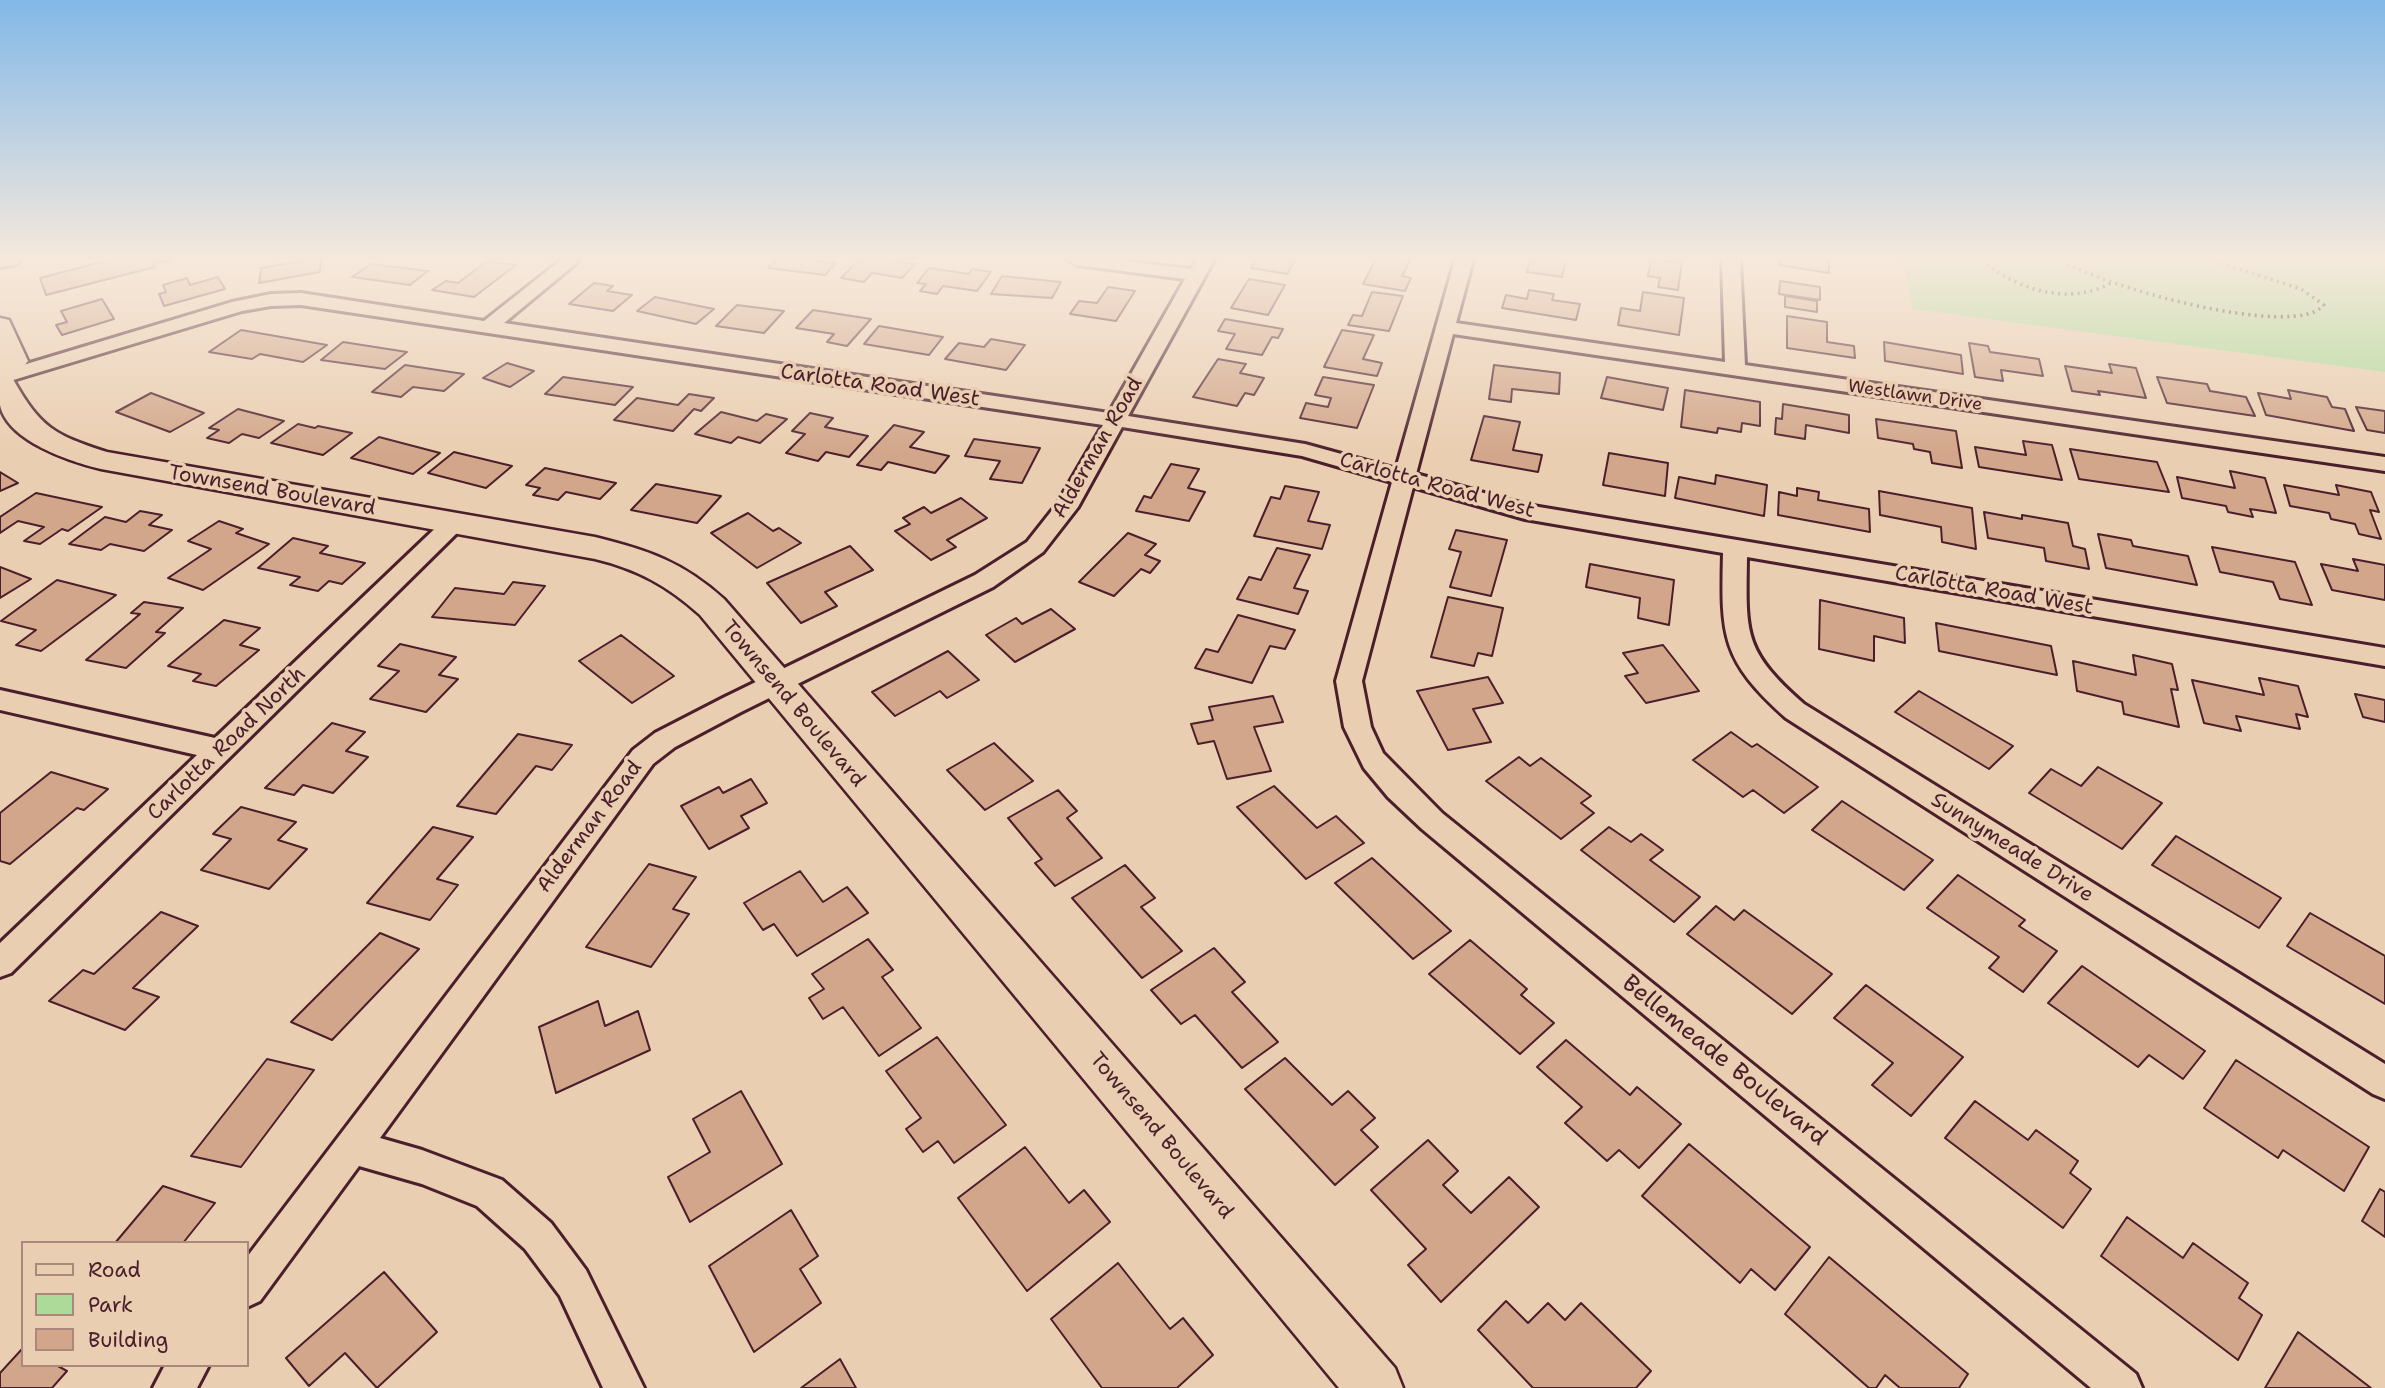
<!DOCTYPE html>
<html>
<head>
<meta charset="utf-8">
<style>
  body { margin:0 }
  #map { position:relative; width:2385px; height:1388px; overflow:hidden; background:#eaceb1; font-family:"Shantell Sans",sans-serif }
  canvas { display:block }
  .legend { position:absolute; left:21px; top:1241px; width:228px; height:126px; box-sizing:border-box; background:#eaceb1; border:2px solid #aa887b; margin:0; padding:9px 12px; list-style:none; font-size:21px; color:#4a1f2b }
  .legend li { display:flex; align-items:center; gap:14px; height:35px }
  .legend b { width:35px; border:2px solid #aa887b }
</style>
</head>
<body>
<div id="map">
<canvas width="2385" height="1388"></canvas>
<ul class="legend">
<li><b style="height:9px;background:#eaceb1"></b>Road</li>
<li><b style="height:19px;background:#acda99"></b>Park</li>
<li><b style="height:19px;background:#d2a68a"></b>Building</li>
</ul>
</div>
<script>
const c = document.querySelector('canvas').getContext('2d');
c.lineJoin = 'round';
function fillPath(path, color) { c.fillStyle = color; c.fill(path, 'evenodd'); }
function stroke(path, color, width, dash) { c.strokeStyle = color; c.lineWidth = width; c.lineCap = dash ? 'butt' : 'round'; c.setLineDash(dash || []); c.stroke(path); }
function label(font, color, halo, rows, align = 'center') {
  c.font = font + ' "Shantell Sans",sans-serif'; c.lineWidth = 7; c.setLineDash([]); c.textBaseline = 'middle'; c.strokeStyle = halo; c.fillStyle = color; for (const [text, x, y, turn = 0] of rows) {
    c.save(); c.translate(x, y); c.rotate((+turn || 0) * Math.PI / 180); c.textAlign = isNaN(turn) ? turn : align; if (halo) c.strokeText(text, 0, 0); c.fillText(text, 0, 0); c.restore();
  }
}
fillPath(new Path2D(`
  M1902 260H2385V372L1913 309Z`), '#acda99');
const building = new Path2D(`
  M109 260H171L153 264 155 267 46 295 40 278Z
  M305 260H321L320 272 259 283 261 268Z
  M776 260H810L836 263 825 275 768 268Z
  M859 260H888L915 264 902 278 872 273 864 282 841 278Z
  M1256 260H1295L1287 274 1251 268Z
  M1375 260H1410L1402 276 1411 278 1405 291 1363 284Z
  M1530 260H1566L1562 277 1527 272Z
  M1651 260 1682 262 1678 290 1658 287 1660 278 1648 276Z
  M1780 260H1829V273L1779 265Z
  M487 261 516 265 474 297 432 290 446 281 458 283Z
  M371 264 428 271 410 285 352 277Z
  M929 268 969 274 972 269 991 272 977 291 943 286 937 294 920 291 926 284 917 283Z
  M1002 276 1061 282 1052 298 991 294Z
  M218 277 225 289 164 306 159 294 166 292 163 285 187 278 190 285Z
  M1249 279 1285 285 1268 315 1231 308Z
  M1780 281 1820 287V300L1779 294Z
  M594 283 613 286 607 291 632 295 613 311 569 304Z
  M1108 287 1135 291 1116 321 1070 314 1079 301 1097 303Z
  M1529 290 1554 294 1552 300 1580 304 1576 320 1502 308 1506 295 1527 299Z
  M1372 292 1403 296 1389 331 1348 325 1353 315 1362 316Z
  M1643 292 1684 298 1679 335 1618 325 1621 308 1640 311Z
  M1785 296 1817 301V312L1785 307Z
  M655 297 714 309 696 324 637 311Z
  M102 299 114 319 62 335 56 325 67 322 61 311Z
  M737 305 784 311 764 333 716 326Z
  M813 310 871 319 847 346 827 342 834 334 796 328Z
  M1787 316 1827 322V342L1854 346 1855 358 1787 348Z
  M1225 319 1283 329 1278 338 1272 337 1262 355 1226 349 1235 334 1218 331Z
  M879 326 943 337 929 355 864 344Z
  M241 330 327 345 303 362 260 354 252 359 209 352Z
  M1342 330 1374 335 1363 359 1382 363 1377 376 1324 367Z
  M991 339 1025 345 1006 370 945 359 959 343 984 347Z
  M343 342 407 352 385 369 321 360Z
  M1884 342 1961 355 1963 374 1885 361Z
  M1969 343 1988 346 1990 352 2039 359 2043 376 2001 370 2003 381 1975 377Z
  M1218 359 1246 364 1240 373 1264 378 1254 395 1245 393 1237 406 1193 397Z
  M507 363 534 371 510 387 483 378Z
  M2109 364 2136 368 2146 398 2098 391 2100 395 2072 391 2065 366 2112 373Z
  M405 365 464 374 444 391 413 387 401 397 372 392Z
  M1494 365 1560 373 1559 394 1512 389 1511 402 1489 399Z
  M563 377 633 387 615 405 545 394Z
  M1323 377 1374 385 1357 428 1300 418 1306 403 1328 407 1331 398 1315 395Z
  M1607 377 1668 388 1663 410 1601 398Z
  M2157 377 2207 384 2210 391 2246 397 2255 416 2167 403Z
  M1685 390 1760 402V426L1742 423 1741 432 1718 428 1717 433 1681 427Z
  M2288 390 2327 397 2332 407 2345 409 2354 431 2266 415 2258 393 2291 399Z
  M151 393 204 413 170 432 116 412Z
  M689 394 714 398 701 411 694 409 673 431 614 420 637 398 678 405Z
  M1783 404 1849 415V433L1806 425 1805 439 1775 434 1776 418 1782 419Z
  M2356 407 2385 411V433L2367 430Z
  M238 409 284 421 259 438 242 434 229 443 207 438 219 430 209 428Z
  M721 412 757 421 766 414 787 419 760 443 738 437 731 443 695 434Z
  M810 413 833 418 825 427 868 436 849 457 826 452 818 461 786 453 805 434 792 431Z
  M1484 416 1520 422 1513 450 1542 455 1538 472 1471 460Z
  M1876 419 1956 431 1962 468 1932 463 1930 452 1914 449 1913 444 1878 438Z
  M298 424 315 428 318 426 352 433 323 455 271 443Z
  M894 425 924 432 910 447 949 456 935 473 888 462 881 470 857 465Z
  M379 437 440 453 413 474 351 458Z
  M974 439 1040 448 1022 483 990 479 1000 461 965 456Z
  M2023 441 2052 445 2062 480 1979 467 1975 447 2026 455Z
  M2070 449 2157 462 2169 492 2079 479Z
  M454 452 512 466 486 488 428 473Z
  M1609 453 1668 463 1665 496 1603 485Z
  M1171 464 1199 469 1188 488 1205 492 1189 521 1136 511 1144 496 1151 498Z
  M545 468 616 483 600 499 566 492 558 500 533 495 540 488 526 485Z
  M2230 471 2265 478 2276 513 2250 509 2253 517 2228 512 2226 506 2182 498 2177 477 2235 488Z
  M0 472 18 483 0 491Z
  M1716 475 1767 485 1764 516 1675 498 1679 477 1715 484Z
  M656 484 721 496 697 523 631 510Z
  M2284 485 2339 495 2336 485 2371 492 2379 512 2370 510 2381 539 2359 534 2355 524 2331 519 2329 513 2290 506Z
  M1285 486 1319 492 1308 521 1330 525 1322 549 1254 536 1271 497 1280 499Z
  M1797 488 1819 492 1818 500 1869 509 1870 532 1778 515 1779 492 1797 496Z
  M1879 491 1972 508 1976 549 1942 542 1941 527 1880 515Z
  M36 493 102 507 68 531 62 529 40 544 24 541 44 527 18 521 0 533V517Z
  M961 498 987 518 947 540 956 547 931 560 895 531 910 524 903 518 924 507 931 513Z
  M140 511 162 515 149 525 172 530 144 551 110 544 101 550 69 544 105 517 126 522Z
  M1984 512 2022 519V515L2068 523 2073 546 2085 549 2089 569 2046 561 2044 548 1988 538Z
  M748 513 773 531 779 528 801 543 757 568 711 533Z
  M219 521 243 529 236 533 269 544 203 590 168 578 211 549 188 541Z
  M1456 530 1507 540 1491 596 1450 587 1461 552 1449 549Z
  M1128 533 1156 544 1145 555 1160 561 1150 573 1141 569 1114 596 1079 582Z
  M2098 534 2131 540 2133 546 2188 556 2197 585 2106 568Z
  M293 538 328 546 320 553 365 563 342 584 329 581 318 591 290 585 300 577 258 568Z
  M850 546 873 570 825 592 837 606 801 623 767 583Z
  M2212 547 2295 562 2312 605 2280 599 2273 582 2220 572Z
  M1277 548 1310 555 1294 588 1308 591 1298 614 1237 599 1249 577 1261 580Z
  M2353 559 2385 565V600L2332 590 2321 564 2358 571Z
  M1590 564 1674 580 1669 625 1638 618 1640 598 1586 587Z
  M0 567 31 579 0 598Z
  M57 580 116 595 41 651 16 645 36 630 1 621Z
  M513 582 545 586 515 625 432 617 455 588 504 594Z
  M1448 597 1503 608 1492 656 1478 653 1474 666 1431 657Z
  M1820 600 1904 618 1905 643 1874 636V661L1819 649Z
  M144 602 183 608 156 632 165 633 126 668 86 660 140 614 131 613Z
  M1051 609 1075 629 1015 662 986 635 1016 618 1022 624Z
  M1238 615 1295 630 1285 649 1270 646 1252 683 1195 668 1206 649 1218 652Z
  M224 620 260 628 240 645 259 650 216 686 193 681 201 674 168 666Z
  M1936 623 2051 646 2057 675 1939 651Z
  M621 635 674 676 632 703 579 661Z
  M400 644 456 657 439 675 458 679 426 712 370 699 399 671 378 666Z
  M1663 645 1699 691 1646 703 1625 676 1638 673 1623 653Z
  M948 651 979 680 947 698 940 691 895 716 872 692Z
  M2133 655 2172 664 2178 690 2171 689 2179 727 2124 714 2122 702 2077 691 2073 661 2136 675Z
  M1488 677 1503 703 1473 709 1491 742 1448 750 1417 691Z
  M2259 678 2298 686 2308 717 2296 714 2300 729 2236 716 2241 731 2204 723 2192 680 2264 695Z
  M1919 691 2013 746 1989 769 1895 712Z
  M2355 694 2385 700V722L2363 717Z
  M1273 696 1283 722 1254 727 1271 771 1227 779 1214 741 1198 744 1191 724 1213 720 1209 707Z
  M332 723 365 732 346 751 368 757 333 793 303 785 294 795 265 788Z
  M1731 732 1752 747 1757 744 1818 787 1784 813 1753 790 1743 797 1693 760Z
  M518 734 572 745 552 770 536 766 496 814 457 806Z
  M994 743 1033 781 985 810 947 770Z
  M1519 757 1530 766 1541 758 1591 796 1581 803 1594 813 1561 839 1486 781Z
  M2098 767 2162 803 2122 849 2029 793 2051 769 2081 786Z
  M51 772 108 789 84 810 77 808 10 864 0 861V813Z
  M751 779 767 803 741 816 749 828 709 849 681 806 719 787 723 793Z
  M1274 786 1317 828 1336 816 1364 843 1306 879 1237 807Z
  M1058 790 1077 811 1067 818 1102 858 1055 886 1035 863 1042 859 1008 818Z
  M1842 801 1933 860 1904 890 1812 830Z
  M241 807 296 822 278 840 307 849 269 889 201 870 231 839 213 834Z
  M433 827 473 837 437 879 458 885 430 920 367 903Z
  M1609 827 1631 842 1641 834 1663 850 1650 860 1700 897 1674 922 1581 850Z
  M2176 836 2281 898 2259 928 2152 865Z
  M1372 858 1451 931 1413 959 1335 883Z
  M649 864 696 877 673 909 689 914 651 967 586 947Z
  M1125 865 1155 898 1141 907 1182 951 1142 978 1072 898Z
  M800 871 823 902 847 887 868 913 797 956 774 924 763 930 744 903Z
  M1958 875 2025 920 2019 926 2057 951 2023 992 1989 968 1999 957 1927 908Z
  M1716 906 1734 920 1744 910 1832 974 1792 1014 1687 934Z
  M161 912 198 926 133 988 159 997 125 1030 49 1001 83 970 94 974Z
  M2310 913 2385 956V1004L2287 946Z
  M380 933 419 949 332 1040 291 1022Z
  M868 939 893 970 882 977 921 1028 879 1056 843 1007 823 1019 809 998 824 989 812 974Z
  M1470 940 1527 989 1521 995 1554 1023 1520 1054 1429 974Z
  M1214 948 1245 982 1232 992 1278 1042 1242 1068 1195 1015 1181 1024 1151 990Z
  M2082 966 2205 1051 2183 1079 2149 1055 2138 1067 2048 1003Z
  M1866 985 1963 1057 1911 1116 1872 1085 1893 1063 1834 1018Z
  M598 1001 605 1026 638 1011 650 1050 556 1093 539 1027Z
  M937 1037 1006 1125 954 1163 938 1141 923 1152 906 1129 921 1118 886 1071Z
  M1566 1040 1630 1095 1637 1087 1681 1124 1639 1168 1619 1150 1607 1161 1565 1123 1582 1107 1537 1067Z
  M1285 1058 1332 1105 1348 1091 1375 1118 1361 1130 1378 1147 1335 1185 1245 1089Z
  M267 1059 314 1070 241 1167 191 1156Z
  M2236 1060 2369 1147 2344 1191 2283 1150 2278 1158 2204 1108Z
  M741 1091 782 1164 690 1222 668 1177 710 1152 693 1119Z
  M1975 1101 2028 1140 2036 1130 2078 1161 2070 1173 2091 1189 2063 1228 1945 1138Z
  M1428 1140 1458 1171 1443 1185 1471 1213 1509 1177 1539 1207 1441 1302 1408 1265 1426 1249 1371 1190Z
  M1689 1144 1810 1247 1775 1290 1751 1269 1740 1283 1642 1196Z
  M1025 1147 1069 1203 1084 1190 1110 1222 1027 1291 958 1198Z
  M163 1186 215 1203 183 1243H115Z
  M2380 1189 2385 1192V1237L2362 1221Z
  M791 1210 818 1256 800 1269 821 1303 754 1352 709 1266Z
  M2127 1217 2183 1258 2193 1243 2248 1283 2239 1298 2262 1315 2238 1360 2101 1256Z
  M1829 1257 1968 1374 1959 1388H1900L1885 1375 1876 1388H1869L1785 1314Z
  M1118 1263 1170 1329 1183 1318 1213 1355 1177 1388H1102L1051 1319Z
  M384 1272 437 1332 377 1388 345 1353 309 1386 286 1358Z
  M1506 1301 1528 1323 1548 1303 1565 1320 1581 1303 1651 1371 1636 1388H1533L1478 1330Z
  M2298 1332 2371 1388H2265Z
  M22 1349 23 1365H56L67 1371 52 1388H0V1373Z
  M840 1359 856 1388H801Z`);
fillPath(building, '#d2a68a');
stroke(building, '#4a1f2b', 2);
const street = new Path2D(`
  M0 260H20L17 264 0 267Z
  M561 260H580L504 323 1109 413 1185 279 1077 265 1068 260H1116L1191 269 1196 260H1214L1128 416 1305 444 1396 469 1455 260H1473L1456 323 1725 362 1722 260H1740L1745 365 2385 457V471L1453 334 1416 474 1527 505 2385 648V666L1747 557C1746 635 1743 650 1804 704L2385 1064V1099L2373 1094 1786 718C1721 660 1721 636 1723 553L1525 519 1413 487 1362 681 1371 727 1383 753 1442 813 2136 1374 2142 1388H2091L1422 829 1388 797 1364 768 1344 727 1336 681 1392 482 1302 456 1122 427 1078 507 1043 552 993 587 741 712 675 747 653 764 380 1138 422 1150 502 1180 551 1223 586 1270 644 1388H603L560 1296 525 1249 477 1206 422 1184 359 1166 260 1301 247 1307V1257L633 750 655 733 723 698 975 575 1027 542 1057 504 1103 425 301 305 271 306 242 311 0 384V372L232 302 271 294 301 293 484 321Z
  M453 517 461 519 464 524 461 529 11 973 0 977V943L197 755 0 710V690L215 738 445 519Z
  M165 1365H209L197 1388H153Z`);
const secondary = new Path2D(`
  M0 318 9 320 28 361 13 379C40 427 54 435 107 452L595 537C648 550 683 562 724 599L1395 1368 1403 1388H1339L700 615C668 586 637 569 595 559L101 469C71 462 7 441 0 405 0 381 0 343 0 318Z`);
stroke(street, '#4a1f2b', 6);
stroke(secondary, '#4a1f2b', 5);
stroke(new Path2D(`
  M1982 260C2016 290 2069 306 2111 283
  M2062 260C2097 285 2295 341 2324 305L2301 289 2212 260`), '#4a1f2b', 3.5, [2, 4.5]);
fillPath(street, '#eaceb1');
fillPath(secondary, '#eaceb1');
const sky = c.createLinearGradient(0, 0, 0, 454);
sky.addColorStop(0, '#82b8e8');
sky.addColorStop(0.57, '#f6e9dc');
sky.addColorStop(1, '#f6e9dc00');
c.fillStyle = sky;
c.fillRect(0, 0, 2385, 454);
label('18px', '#4a1f2b', '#eaceb1', [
  ["Westlawn Drive",1915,396,8]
]);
label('21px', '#4a1f2b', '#eaceb1', [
  ["Carlotta Road West",880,386,8],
  ["Alderman Road",1098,448,-60],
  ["Carlotta Road West",1437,486,15],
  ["Townsend Boulevard",272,491,10],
  ["Carlotta Road West",1994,591,10],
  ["Townsend Boulevard",793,704,50],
  ["Carlotta Road North",227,744,-44],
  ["Alderman Road",590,827,-53],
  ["Sunnymeade Drive",2012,848,32],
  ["Townsend Boulevard",1161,1136,50]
]);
label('24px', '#4a1f2b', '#eaceb1', [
  ["Bellemeade Boulevard",1724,1061,39]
]);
</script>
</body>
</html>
